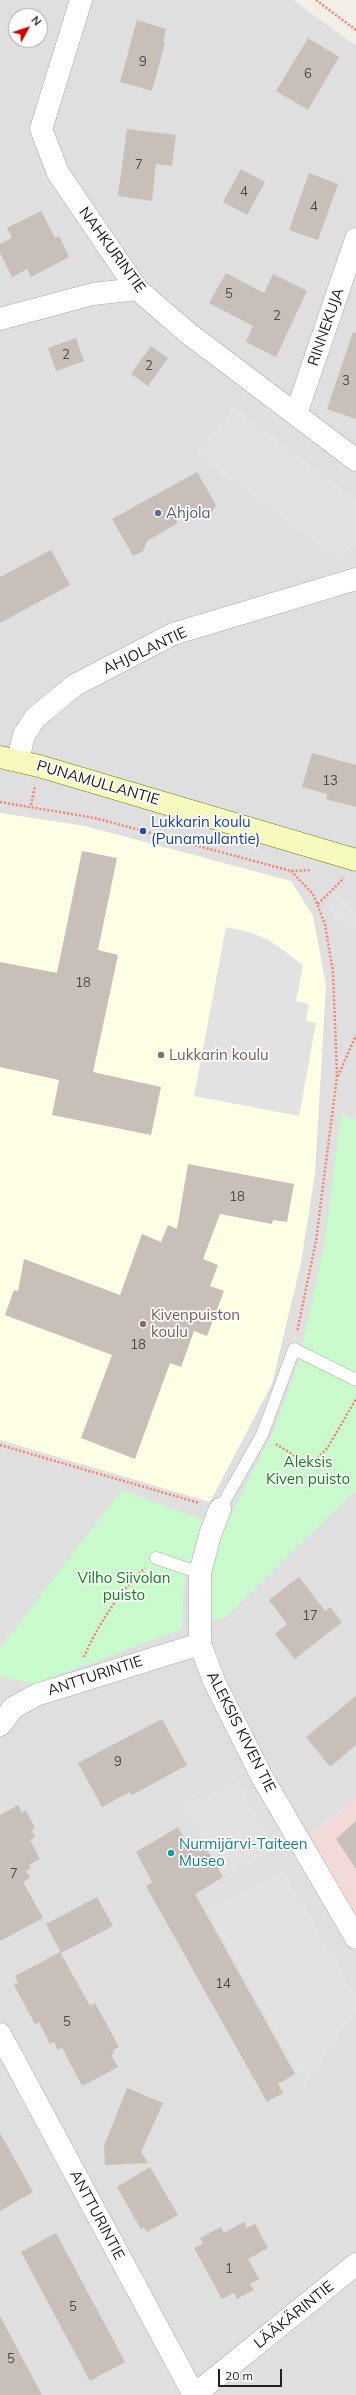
<!DOCTYPE html>
<html>
<head>
<meta charset="utf-8">
<style>
  body { margin:0 }
  #map { position:relative; width:356px; height:2395px; overflow:hidden; background:#f2efe9; font-family:Mulish,sans-serif }
  canvas { display:block }
  .north { position:absolute; left:8px; top:8px; width:40px; height:40px; box-sizing:border-box; background:#fff; border:1px solid #a7a7a7; border-radius:50%; rotate:50deg; font-size:11px; font-weight:700; line-height:16px; text-align:center; color:#222 }
  .north::after { content:''; display:block; margin:auto; width:14px; height:18px; background:#d40000; clip-path:polygon(50% 0,100% 100%,50% 72%,0 100%) }
  .scale { position:absolute; left:218px; top:2369px; width:64px; height:18px; box-sizing:border-box; border:2px solid #222; border-top:0; padding-left:5px; font-size:12px; line-height:14px; white-space:nowrap; color:#222; -webkit-text-stroke:3px #fff; paint-order:stroke }
</style>
</head>
<body>
<div id="map">
<canvas width="356" height="2395"></canvas>
<div class="north">N</div>
<div class="scale">20 m</div>
</div>
<script>
const c = document.querySelector('canvas').getContext('2d');
c.lineJoin = 'round';
function fillPath(path, color) { c.fillStyle = color; c.fill(path, 'evenodd'); }
function stroke(path, color, width, dash) { c.strokeStyle = color; c.lineWidth = width; c.lineCap = dash ? 'butt' : 'round'; c.setLineDash(dash || []); c.stroke(path); }
function label(font, color, halo, rows, align = 'center') {
  c.font = font + ' Mulish,sans-serif'; c.lineWidth = 3.5; c.setLineDash([]); c.textBaseline = 'middle'; c.strokeStyle = halo; c.fillStyle = color; for (const [text, x, y, turn = 0] of rows) {
    c.save(); c.translate(x, y); c.rotate((+turn || 0) * Math.PI / 180); c.textAlign = isNaN(turn) ? turn : align; if (halo) c.strokeText(text, 0, 0); c.fillText(text, 0, 0); c.restore();
  }
}
fillPath(new Path2D(`
  M0 0H293L356 46V1798L301 1844 356 1938V2395H0ZM16 16H40V40H16Z`), '#e0dfdf');
fillPath(new Path2D(`
  M356 1798V1938L301 1844Z`), '#f2dad9');
fillPath(new Path2D(`
  M0 813 85 826 291 881 313 916 326 985 315 1173 301 1263 272 1384 210 1502 0 1440Z`), '#ffffe5');
fillPath(new Path2D(`
  M341 1114 356 1120V1490L224 1619 211 1620C211 1592 212 1565 220 1537L273 1432 298 1365 324 1247Z
  M122 1490 203 1520 184 1584 182 1629 34 1684 0 1676V1648Z`), '#c8facc');
fillPath(new Path2D(`
  M233 408 356 500V549L352 546 339 560 196 454Z
  M337 895 356 910V931L338 920 326 906Z
  M226 927 249 932 269 940 303 965 296 1001 309 1004 306 1021 316 1023 299 1116 194 1096Z
  M239 1781 276 1850 223 1875 183 1805Z
  M283 1871 356 1995V2010L305 2085 207 1909Z`), '#e2e2e2');
fillPath(new Path2D(`
  M137 20 166 29 163 42 165 43 152 91 120 82Z
  M308 38 339 57 308 110 276 91Z
  M127 129 176 135 172 166 156 164 152 201 118 196Z
  M241 169 265 182 247 215 223 202Z
  M309 173 338 184 318 240 289 230Z
  M41 211 55 238 59 236 69 257 31 277 27 269 12 277 0 253V244L12 238 7 228Z
  M226 273 264 293 273 274 307 291 276 357 246 342 253 326 209 303Z
  M353 332 356 333V419L327 409Z
  M76 338 84 361 56 371 48 348Z
  M151 346 168 358 148 386 131 374Z
  M197 472 216 505 212 512 207 514 173 515 178 523 147 541 143 551 133 556 112 519Z
  M51 550 70 585 0 623V577Z
  M312 753 356 765V807L326 799 327 794 302 787Z
  M82 851 117 858 98 950 118 955 93 1072 161 1087 151 1135 52 1115 59 1080 0 1067V962L57 973Z
  M188 1164 294 1184 287 1222 273 1220 272 1224 220 1214 203 1259 218 1265 210 1286 224 1291 207 1336 194 1331 181 1367 170 1363 135 1459 81 1438 112 1355 5 1315 14 1290 18 1291 24 1259 120 1295 142 1234 161 1242 168 1225 177 1229Z
  M299 1577 325 1611 330 1607 342 1622 295 1659 275 1634 287 1624 269 1600Z
  M356 1696V1745L330 1767 306 1737Z
  M162 1719 187 1765 132 1795 130 1792 102 1807 78 1763Z
  M18 1805 22 1813 26 1810 35 1828 32 1830 35 1837 30 1840 40 1859 29 1865 31 1868 26 1871 30 1878 23 1882 43 1918 0 1941V1815Z
  M356 1821V1869L336 1839Z
  M178 1827 189 1848 202 1841 223 1877 195 1894 295 2074 278 2084 283 2093 267 2102 146 1886 152 1882 136 1852Z
  M97 1897 113 1926 61 1953 46 1924Z
  M60 1952 90 2006 95 2003 119 2047 113 2050 114 2053 111 2055 118 2067 82 2086 62 2048 58 2050 54 2042 50 2044 39 2022 35 2024 14 1985 18 1983 15 1976Z
  M127 2088 163 2103 141 2152 148 2163 105 2165 104 2146Z
  M0 2133 33 2192 0 2211Z
  M150 2167 178 2215 147 2232 144 2227 141 2229 117 2187Z
  M244 2222 247 2228 255 2224 268 2248 248 2259 259 2279 250 2284 254 2290 237 2299 234 2293 222 2299 194 2248 203 2244 200 2238 221 2227 224 2233Z
  M56 2233 125 2362 90 2381 21 2252Z
  M0 2316 42 2395H0Z`), '#c7bfb8');
const lane = new Path2D(`
  M220 1509 262 1435 294 1349 356 1380
  M156 1558 200 1573`);
const street = new Path2D(`
  M81 0 41 129 58 173 137 289 188 333 356 460
  M0 319 93 294 137 289
  M296 414 356 239
  M18 760 24 735 35 718 75 685 173 634 356 579
  M220 1509 210 1535 200 1573V1644L214 1681 262 1777 356 1938
  M0 1725 13 1708 36 1695 200 1644
  M0 2034 194 2395
  M194 2395 356 2264`);
const secondary = new Path2D(`
  M0 757 39 766 356 860`);
stroke(lane, '#a9a9a9', 13);
stroke(street, '#a9a9a9', 23);
stroke(secondary, '#707d05', 23);
stroke(new Path2D(`
  M316 0 356 30
  M0 802 95 818 291 871 311 870
  M31 805 35 786
  M291 871 313 894 325 924 333 972 337 1076 316 1241 297 1332
  M318 904 344 878
  M338 1076 356 1035
  M276 1444 303 1461 314 1462 328 1447 356 1399
  M0 1445 199 1503
  M84 1657C96 1628 121 1589 145 1568`), '#fa8072', 2.5, [2, 2]);
stroke(lane, '#fff', 12);
stroke(street, '#fff', 22);
stroke(secondary, '#f7fabf', 22);
for (const [x, y, r, color] of [
  [158,513,4,"#5c6f8a"],
  [143,831,4,"#1a4fb4"],
  [161,1055,4,"#8d6e63"],
  [143,1324,4,"#8d6e63"],
  [171,1853,4,"#0f9aa8"]
]) { const dot = new Path2D(); dot.arc(x, y, r, 0, 2 * Math.PI); c.fillStyle = color; c.fill(dot); stroke(dot, '#fff', 1.5); }
label('13px', '#4b4948', null, [
  ["9",143,62],
  ["6",308,74],
  ["7",139,165],
  ["4",244,192],
  ["4",314,207],
  ["5",229,294],
  ["2",277,316],
  ["2",66,355],
  ["2",149,366],
  ["3",346,381],
  ["13",330,781],
  ["18",83,983],
  ["18",237,1197],
  ["18",138,1345],
  ["17",310,1616],
  ["9",118,1762],
  ["7",14,1874],
  ["14",223,1984],
  ["5",67,2022],
  ["1",229,2269],
  ["5",73,2307],
  ["5",11,2359]
]);
label('15px', '#222', '#fff', [
  ["NAHKURINTIE",112,250,54],
  ["RINNEKUJA",326,327,-71],
  ["AHJOLANTIE",145,651,-25],
  ["PUNAMULLANTIE",98,783,16],
  ["ANTTURINTIE",95,1676,-18],
  ["ALEKSIS KIVEN TIE",241,1732,63],
  ["ANTTURINTIE",97,2215,62],
  ["LÄÄKÄRINTIE",294,2315,-39]
]);
label('15px', '#4e5e75', '#fff', [
  ["Ahjola",166,513]
], 'left');
label('15px', '#164399', '#fff', [
  ["Lukkarin koulu",151,822],
  ["(Punamullantie)",151,839]
], 'left');
label('15px', '#785e54', '#fff', [
  ["Lukkarin koulu",169,1055],
  ["Kivenpuiston",151,1315],
  ["koulu",151,1332]
], 'left');
label('15px', '#0c8416', '#fff', [
  ["Aleksis",308,1462],
  ["Kiven puisto",308,1479],
  ["Vilho Siivolan",124,1578],
  ["puisto",124,1595]
]);
label('15px', '#0d838f', '#fff', [
  ["Nurmijärvi-Taiteen",179,1844],
  ["Museo",179,1861]
], 'left');
</script>
</body>
</html>
